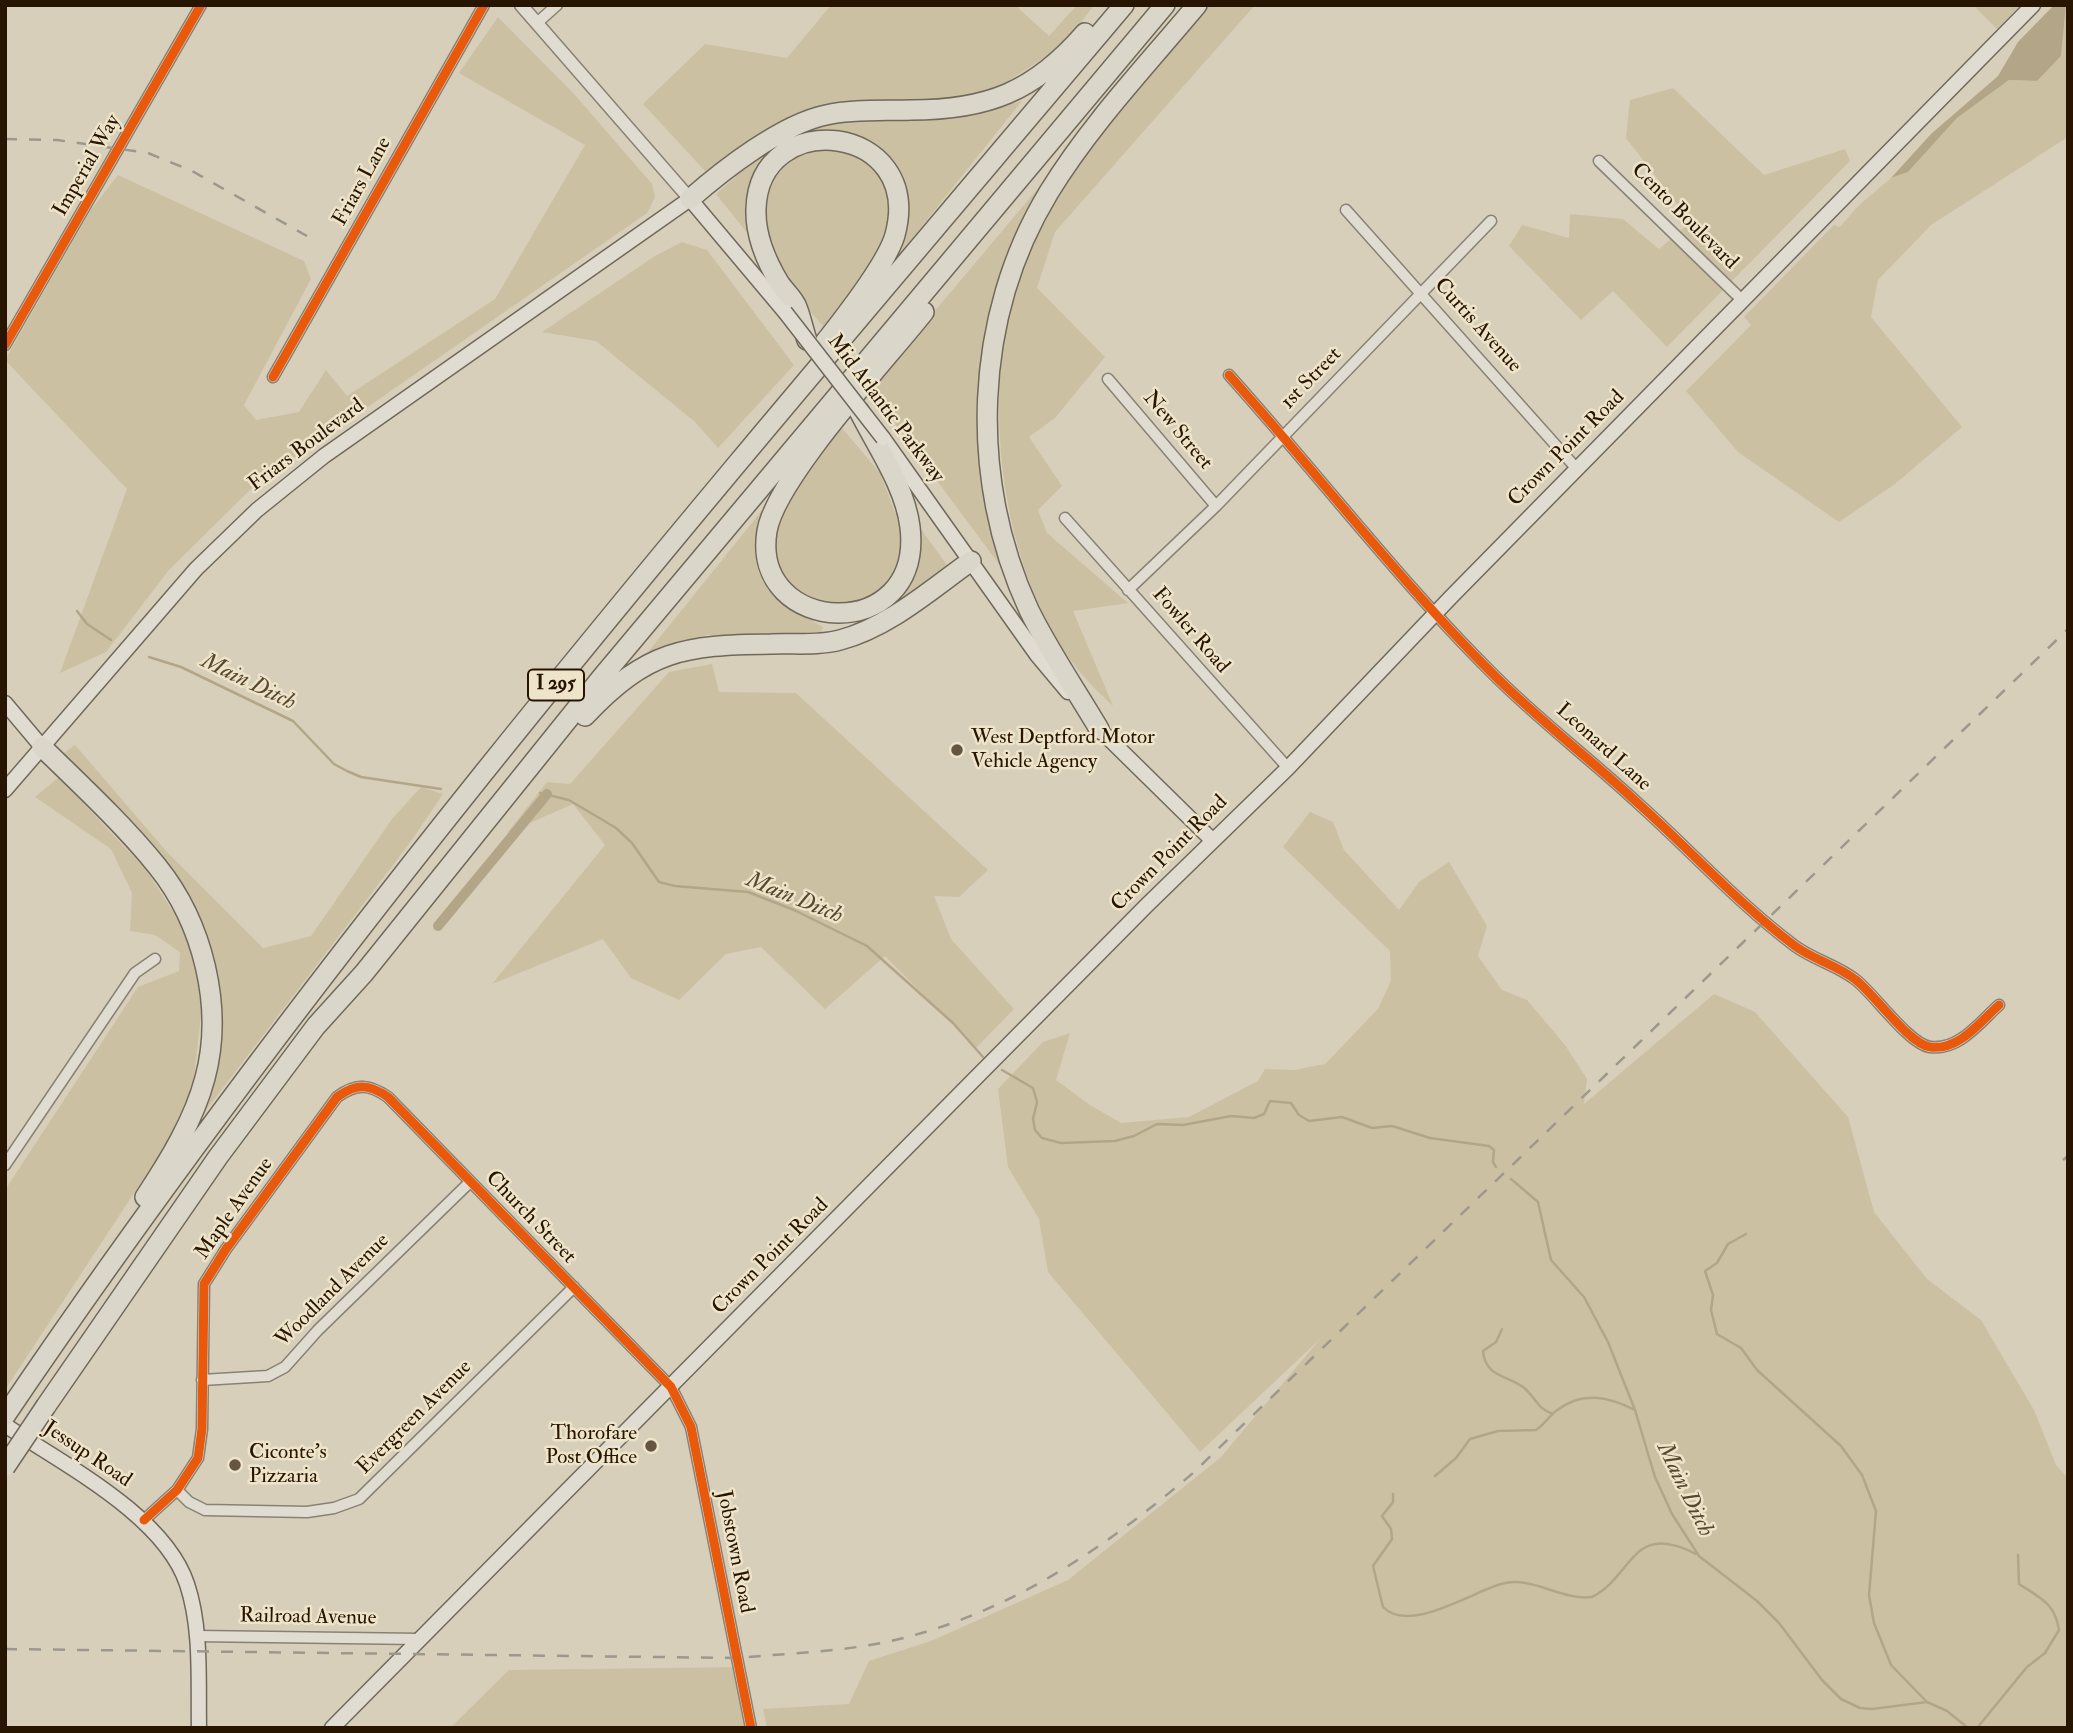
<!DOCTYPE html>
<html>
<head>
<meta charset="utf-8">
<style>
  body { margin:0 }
  #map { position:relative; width:2073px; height:1733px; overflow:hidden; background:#d7cfba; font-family:"IM FELL Double Pica",serif }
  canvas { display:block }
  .frame { position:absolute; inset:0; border:7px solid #281501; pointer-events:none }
</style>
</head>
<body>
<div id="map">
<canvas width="2073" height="1733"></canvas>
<div class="frame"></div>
</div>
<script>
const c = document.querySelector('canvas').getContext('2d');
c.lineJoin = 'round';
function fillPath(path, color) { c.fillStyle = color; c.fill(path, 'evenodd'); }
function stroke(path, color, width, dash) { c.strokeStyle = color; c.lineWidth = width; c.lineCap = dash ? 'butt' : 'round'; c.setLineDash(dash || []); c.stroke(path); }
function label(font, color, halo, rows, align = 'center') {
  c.font = font + ' "IM FELL Double Pica",serif'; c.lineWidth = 5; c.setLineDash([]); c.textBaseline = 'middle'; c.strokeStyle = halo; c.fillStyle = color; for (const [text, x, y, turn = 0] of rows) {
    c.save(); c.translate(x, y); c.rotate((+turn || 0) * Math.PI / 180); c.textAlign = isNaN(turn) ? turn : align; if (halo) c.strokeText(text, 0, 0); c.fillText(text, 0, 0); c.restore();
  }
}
fillPath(new Path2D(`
  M831 5H1015L1049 36 1077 5H1094L1065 44 999 87 963 100 806 110 706 172 643 104 705 44 787 58Z
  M1205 5H1255L1055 232 1037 288 1105 357 1055 418 1029 437 1062 486 1038 510 1047 533 1128 603 1073 611 1113 706C1091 686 1067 660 1053 633 993 525 981 363 1028 248 1064 162 1146 78 1205 5Z
  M1973 5H2020L1997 29Z
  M2066 5 2068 137 1931 225 1878 280 1871 317 1962 427 1895 484 1839 522 1738 452 1686 391 1751 325 1744 317 1834 225 1840 227 1858 206 1891 178 1908 172 1957 118 2009 80 2037 81 2061 56Z
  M498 17 575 95 652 184 655 197 647 213 254 486 169 570 106 652 60 673 127 489 5 360 90 211 118 175 304 261 311 279 244 405 256 420 299 412 326 370 347 396 495 299 585 145 459 73Z
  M1673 88 1764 175 1845 149 1850 161 1667 347 1613 291 1581 320 1509 246 1522 225 1569 238 1570 214 1623 219 1659 249 1691 222 1626 138 1630 100Z
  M1022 101 894 261 905 220 869 144 836 131 804 136 764 158 747 197 752 239 716 194 755 160 798 131 854 118 994 108Z
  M848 146 876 170 893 201 882 246 871 270 824 328C805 304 771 267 764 237 757 200 774 162 810 149 820 145 836 146 848 146Z
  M1051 173 986 335 976 406 981 488 1010 579 869 389Z
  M682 242 707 250 794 365 718 448 695 422 596 341 542 332 655 256Z
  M842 428 880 473 901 528V566L874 600C858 602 830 610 815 606 797 600 790 589 782 573 758 520 809 466 842 428Z
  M767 504 762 568 779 602 823 627 820 635H707L640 662Z
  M920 528 947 565 886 612 917 574Z
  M712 664 719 692 796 693 988 870 959 897 934 896 951 939 1014 1009 976 1048 885 956 825 1009 761 947 726 954 679 1000 631 978 603 939 492 984 605 845 573 804 507 833 547 782 570 784 669 672Z
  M75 745 167 852 263 948 311 936 392 819 421 787 443 794 409 844 200 1118 218 1059 219 975 174 875 61 755Z
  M59 777 147 871 188 935 202 1005 191 1106 5 1390V1190L138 987 179 971 180 952 155 935 130 931 132 893 111 849 35 797Z
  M1310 812 1333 822 1344 850 1399 910 1419 882 1449 862 1487 926 1478 956 1502 990 1527 1000 1565 1045 1587 1079 1584 1104 1714 994 1755 1012 1848 1117 1874 1212 1927 1279 1981 1320 2034 1410 2056 1465 2068 1478V1728H767L763 1709 849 1704 869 1661 931 1641 1068 1580 1221 1457 1320 1339 1200 1452 1048 1272 1039 1219 1008 1167 998 1089 1043 1042 1070 1033 1056 1080 1090 1105 1121 1123 1189 1117 1258 1081 1265 1069 1294 1070 1325 1064 1378 1009 1391 981 1390 951 1283 847Z
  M742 1667 756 1728H450L509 1670Z`), '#ccc0a3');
fillPath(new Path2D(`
  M2054 5H2066L2061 56 2037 81 2009 80 1957 118 1908 172 1891 178 1931 134 1998 76 2018 42Z`), '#b3a688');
stroke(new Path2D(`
  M77 611 87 624 111 640
  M149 657 181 667 293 721 334 764 347 771 361 777 441 789
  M540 793 569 800 616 828 632 843 659 882 675 886 748 892 794 910 867 946 953 1023 983 1057
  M1002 1070 1033 1088 1037 1102 1033 1119 1035 1130 1042 1138 1061 1143 1115 1141 1134 1136 1157 1124 1183 1125 1231 1116 1254 1118 1264 1114 1270 1101 1291 1103 1299 1115 1309 1121 1342 1117 1372 1128 1392 1126 1430 1138 1489 1146 1494 1150 1493 1162 1496 1167
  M1511 1179 1538 1202 1551 1260 1584 1297 1608 1342 1635 1410 1655 1477 1672 1514 1699 1556 1757 1601 1779 1623 1822 1680 1841 1699 1860 1708 1872 1709 1927 1702 1947 1711 1968 1728
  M1746 1234 1728 1244 1717 1263 1705 1271 1713 1295 1711 1310 1717 1334 1741 1348 1757 1370 1841 1446 1862 1475 1876 1511 1869 1595 1874 1623 1891 1665 1927 1702
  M1502 1329 1496 1342 1483 1351C1485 1377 1507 1375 1523 1387 1535 1396 1537 1409 1553 1414
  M1435 1476 1456 1458 1470 1439 1498 1431 1536 1430C1544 1425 1549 1416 1556 1411 1582 1390 1609 1397 1635 1410
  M1393 1494V1502L1382 1516 1391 1529 1392 1539 1373 1566 1383 1607C1409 1634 1472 1592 1501 1584 1532 1575 1561 1601 1592 1597 1633 1577 1631 1520 1696 1554
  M1977 1728 2027 1667 2045 1653 2059 1630C2055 1603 2040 1598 2019 1584L2018 1555`), '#b3a688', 2.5);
stroke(new Path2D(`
  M438 926 547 794`), '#b3a688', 10);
const minor = new Path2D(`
  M537 23 557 5
  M1599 161 1742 300
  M1346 210 1577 469
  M5 345 201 5
  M1229 375C1317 473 1397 578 1490 671 1537 719 1592 760 1641 806 1692 852 1740 905 1795 946 1814 960 1837 965 1856 980 1874 994 1909 1044 1930 1047 1959 1051 1980 1022 1999 1005
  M273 377 484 5
  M1108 379 1216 506
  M1065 518 1288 768
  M1128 590 1216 506 1491 221
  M5 1165 135 973 155 959
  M202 1380 268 1376 285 1367 318 1330 470 1182
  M177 1490 189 1502 205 1510 307 1512 334 1508 359 1499 574 1287
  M144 1520 177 1490 198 1458 202 1429 204 1284 226 1249 337 1097C357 1083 369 1084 388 1097L671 1387 691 1427 751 1728
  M196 1636 420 1639`);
const tertiary = new Path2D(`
  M521 5 690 199`);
const secondary = new Path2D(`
  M883 438 1037 655 1068 692
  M5 703 42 747
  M1094 724 1212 840
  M5 790 196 569 257 510 324 456 690 199 785 312
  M5 1425C64 1465 164 1515 187 1584 202 1629 198 1681 199 1728
  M332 1728 1147 905 1288 768 1451 597 2033 5`);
const motorway = new Path2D(`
  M690 199C723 170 782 124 826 115 853 109 883 111 911 110 987 110 1034 92 1085 33
  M807 340C803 329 801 316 796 305 792 297 785 291 780 284 766 261 755 236 756 209 759 105 925 123 895 235 887 263 844 318 825 342
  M859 411C877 447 905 486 910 527 924 646 750 636 767 531 776 478 887 359 924 312
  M585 716C647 650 684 645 771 644 793 643 818 646 840 640 889 627 930 590 971 561
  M1099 729C1076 690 1049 651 1029 610 968 479 973 317 1049 192 1090 125 1146 66 1197 5
  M42 747C81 785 123 824 157 866 203 923 224 1007 205 1078 194 1120 169 1161 145 1197
  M46 1406 218 1157 316 1026 364 973 602 677 1165 5
  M5 1416C342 918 737 464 1124 5`);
stroke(minor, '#898274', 13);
stroke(tertiary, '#898274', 15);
stroke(secondary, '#70695b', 17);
stroke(motorway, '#70695b', 22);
stroke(minor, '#e0dcd1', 10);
stroke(tertiary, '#e0dcd1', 12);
stroke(secondary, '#e0dcd1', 14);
stroke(motorway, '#dad6ca', 19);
stroke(new Path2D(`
  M5 139 57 140 148 153 192 171 307 236
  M2063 1160 2068 1156
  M5 1649 737 1658C789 1653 844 1652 895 1640 1010 1613 1105 1548 1193 1473L2068 629`), '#9c988e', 2.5, [12, 12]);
const secondaryBridge = new Path2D(`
  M785 312 883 438`);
const motorwayBridge = new Path2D(`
  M5 1467 46 1406`);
stroke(secondaryBridge, '#70695b', 17, []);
stroke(motorwayBridge, '#70695b', 22, []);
stroke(secondaryBridge, '#e0dcd1', 14);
stroke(motorwayBridge, '#dad6ca', 19);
stroke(new Path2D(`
  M5 345 201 5
  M1229 375C1317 473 1397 578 1490 671 1537 719 1592 760 1641 806 1692 852 1740 905 1795 946 1814 960 1837 965 1856 980 1874 994 1909 1044 1930 1047 1959 1051 1980 1022 1999 1005
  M273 377 484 5
  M144 1520 177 1490 198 1458 202 1429 204 1284 226 1249 337 1097C357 1083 369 1084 388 1097L671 1387 691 1427 751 1728`), '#e8590c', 9);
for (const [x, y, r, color] of [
  [957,750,7,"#655642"],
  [651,1446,7,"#655642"],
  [235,1465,7,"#655642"]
]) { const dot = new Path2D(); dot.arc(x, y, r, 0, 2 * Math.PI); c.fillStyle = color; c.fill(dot); stroke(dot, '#ede4ca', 2.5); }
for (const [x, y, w] of [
  [556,685,56]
]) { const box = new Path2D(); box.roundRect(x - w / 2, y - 15.5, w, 31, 5); c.fillStyle = '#ede4ca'; c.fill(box); stroke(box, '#281501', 2); }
label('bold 19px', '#281501', null, [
  ["I 295",556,685]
]);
label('21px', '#281501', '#ede4ca', [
  ["Imperial Way",88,166,-60],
  ["Friars Lane",363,182,-61],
  ["Cento Boulevard",1684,217,45],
  ["Curtis Avenue",1477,326,48],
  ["1st Street",1312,379,-46],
  ["Mid Atlantic Parkway",885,409,53],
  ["New Street",1177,431,50],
  ["Friars Boulevard",307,446,-37],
  ["Crown Point Road",1567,449,-45],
  ["Fowler Road",1190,631,49],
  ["Leonard Lane",1603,748,42],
  ["Crown Point Road",1170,854,-45],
  ["Maple Avenue",235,1209,-55],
  ["Church Street",530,1218,46],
  ["Crown Point Road",771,1257,-45],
  ["Woodland Avenue",333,1291,-45],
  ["Evergreen Avenue",415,1418,-45],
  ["Jessup Road",87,1455,34],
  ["Jobstown Road",734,1552,79],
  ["Railroad Avenue",308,1618,1]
]);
label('21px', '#281501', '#ede4ca', [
  ["West Deptford Motor",971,738],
  ["Vehicle Agency",971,762],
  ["Thorofare",637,1434,"right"],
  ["Post Office",637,1458,"right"],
  ["Ciconte's",249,1453],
  ["Pizzaria",249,1477]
], 'left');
label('italic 23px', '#59482f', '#ede4ca', [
  ["Main Ditch",248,683,26],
  ["Main Ditch",794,899,22],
  ["Main Ditch",1684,1490,64]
]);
</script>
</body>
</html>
